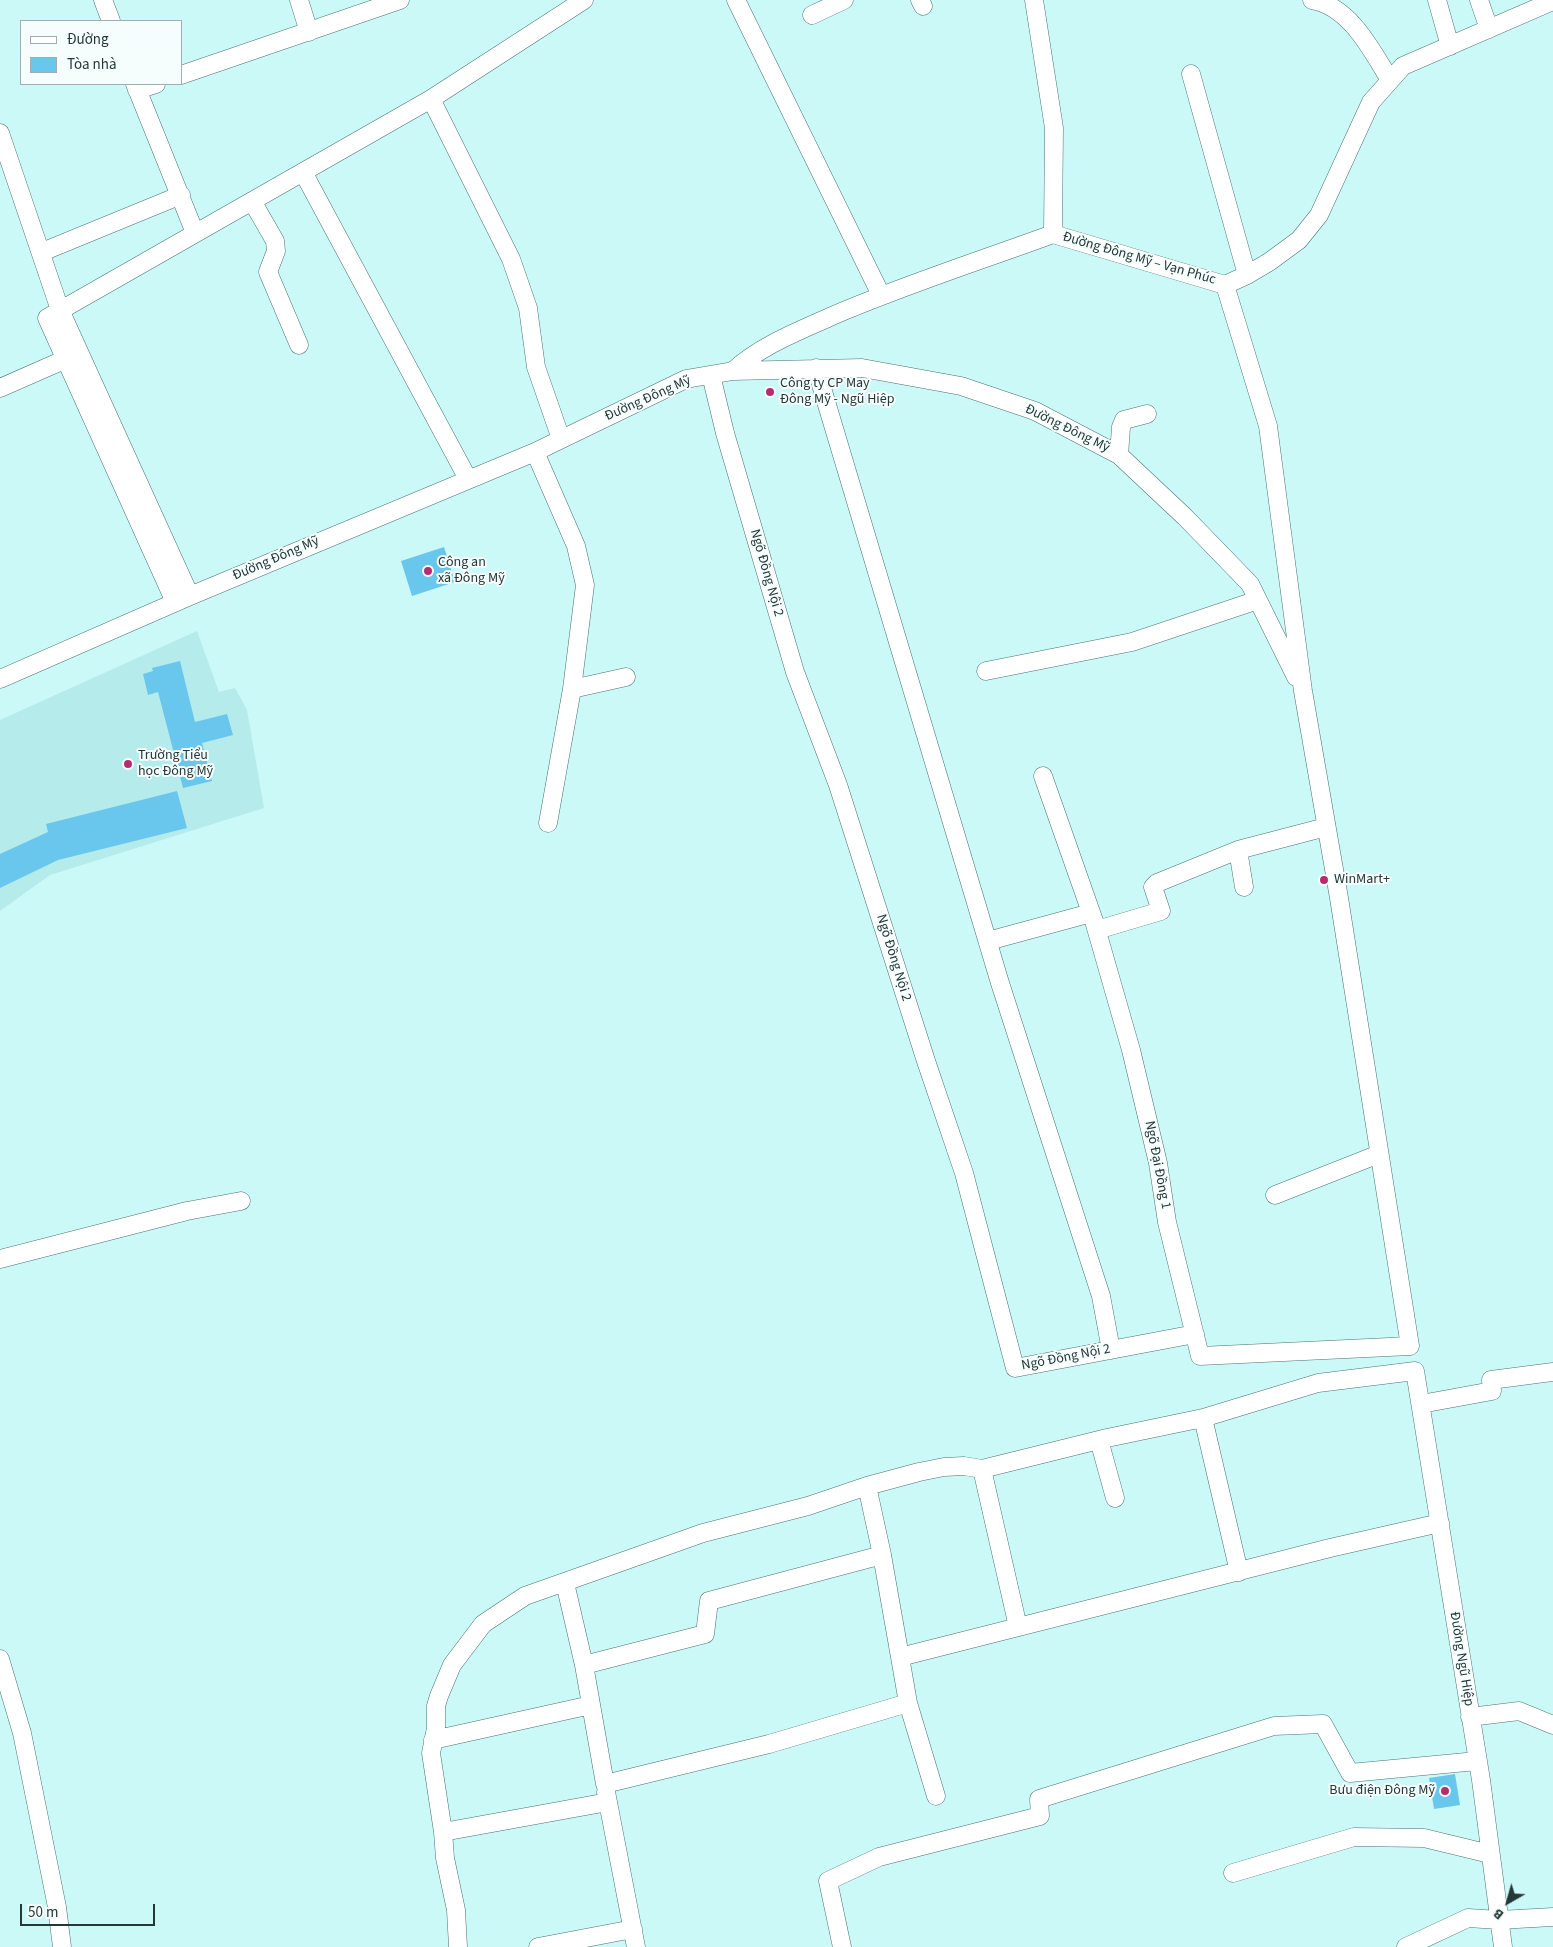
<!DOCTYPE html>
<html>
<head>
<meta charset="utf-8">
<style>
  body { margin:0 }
  #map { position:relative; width:1553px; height:1947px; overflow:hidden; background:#cbf9f7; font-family:"Source Sans 3",sans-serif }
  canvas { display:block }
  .legend { position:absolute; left:20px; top:20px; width:162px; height:65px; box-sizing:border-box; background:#f5fefd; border:1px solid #a2aead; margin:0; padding:6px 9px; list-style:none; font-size:15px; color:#253736 }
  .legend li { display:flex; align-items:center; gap:10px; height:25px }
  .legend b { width:25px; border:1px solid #a2aead }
  .north { position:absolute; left:1483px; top:1877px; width:50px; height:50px; -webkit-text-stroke:4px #f5fefd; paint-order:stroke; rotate:218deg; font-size:14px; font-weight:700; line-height:20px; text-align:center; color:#253736 }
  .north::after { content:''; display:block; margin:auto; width:18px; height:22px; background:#253736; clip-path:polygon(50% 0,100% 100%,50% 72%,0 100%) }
  .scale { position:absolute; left:20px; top:1904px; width:135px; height:22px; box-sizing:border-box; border:2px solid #253736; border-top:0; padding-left:6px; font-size:15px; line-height:18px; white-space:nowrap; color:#253736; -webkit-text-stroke:4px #f5fefd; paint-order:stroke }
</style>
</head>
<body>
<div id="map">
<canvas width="1553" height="1947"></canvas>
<ul class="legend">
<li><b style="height:6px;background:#fff"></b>Đường</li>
<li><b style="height:14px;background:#69c7ed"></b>Tòa nhà</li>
</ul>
<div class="north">B</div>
<div class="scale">50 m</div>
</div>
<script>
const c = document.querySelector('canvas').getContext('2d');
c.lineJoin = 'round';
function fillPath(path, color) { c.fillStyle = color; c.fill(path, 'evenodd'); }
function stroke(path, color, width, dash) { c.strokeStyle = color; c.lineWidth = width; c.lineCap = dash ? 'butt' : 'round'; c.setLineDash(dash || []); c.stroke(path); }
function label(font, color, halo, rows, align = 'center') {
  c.font = font + ' "Source Sans 3",sans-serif'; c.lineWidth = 4; c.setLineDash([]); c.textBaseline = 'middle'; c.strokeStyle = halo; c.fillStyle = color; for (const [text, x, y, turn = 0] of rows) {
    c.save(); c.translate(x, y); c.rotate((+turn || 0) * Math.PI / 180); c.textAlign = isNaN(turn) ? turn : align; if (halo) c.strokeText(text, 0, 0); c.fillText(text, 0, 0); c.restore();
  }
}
fillPath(new Path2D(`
  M197 631 219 692 235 688 247 710 264 808 50 875 0 911V720Z`), '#b5ebea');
fillPath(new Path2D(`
  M444 547 455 582 412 596 401 561Z
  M180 661 195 722 227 714 233 735 202 743 212 781 183 788 158 692 148 695 143 674 153 671 152 668Z
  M177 791 187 828 58 860 0 888V854L48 832 46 824Z
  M1455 1774 1460 1805 1434 1809 1429 1778Z`), '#69c7ed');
const minor = new Path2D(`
  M103 0 111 21
  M299 0 309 32
  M736 0 881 295
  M920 0 923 6
  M1034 0 1054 128 1053 234 1225 285 1268 426 1303 691 1339 898 1410 1346 1200 1356 1167 1222 1158 1163 1131 1050 1094 921 1043 776
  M1312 0C1350 6 1372 51 1390 80
  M1437 0 1450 46
  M1479 0 1489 29
  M812 15 844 0
  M1191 74 1247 275
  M181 75 400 0
  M135 84 195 233
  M137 90 156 84
  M431 99 511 259 528 308 536 367 561 439
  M0 133 60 310 190 596
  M303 172 468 479
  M252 201 275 241 276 251 268 272 299 345
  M42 252 181 195
  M1225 285 1247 275 1269 262 1299 240 1319 215 1371 102 1403 66 1553 1
  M816 368 1000 983 1101 1296 1111 1350
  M733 371C762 345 797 332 832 316 904 285 979 261 1053 234
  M711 375 725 433 795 672 838 785 926 1061 964 1173 1015 1368 1195 1334
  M0 388 66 359
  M535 452 576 546 585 585 572 689 548 823
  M1119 455 1121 427 1124 420 1147 414
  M175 602 47 318 431 99 584 0
  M986 671 1132 642 1258 600
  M0 679 190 596 535 452 686 379 733 371 862 368 961 386 1035 411 1119 455 1185 517 1250 584 1296 677
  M572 689 626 677
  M1244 887 1238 850 1326 827
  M1097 930 1161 911 1153 887 1157 883 1238 850
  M988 941 1091 913
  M1275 1195 1379 1154
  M0 1259 187 1211 241 1201
  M1421 1404 1492 1391 1491 1380 1553 1372
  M1203 1418 1239 1572
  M1099 1440 1115 1498
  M982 1469 1018 1627
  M867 1486 882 1555 900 1657
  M565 1583 584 1665 605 1784 769 1744 908 1703 900 1657 1330 1548 1440 1523
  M0 1659 22 1733 57 1907 62 1947
  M584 1665 705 1634 709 1601 882 1555
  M908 1703 936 1796
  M1470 1717 1519 1711 1553 1725
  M433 1740 591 1705
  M606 1792 636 1947
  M443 1832 608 1802
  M1233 1873 1354 1837 1424 1838 1490 1854
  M458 1947 456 1910 445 1858 443 1832 431 1753 436 1728V1706L439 1696 452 1665 483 1624 525 1596 703 1533 808 1506 867 1486 919 1472 944 1467 964 1466 982 1469 1107 1438 1203 1418 1318 1383 1415 1371 1481 1780 1503 1947
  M538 1947 633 1929
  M842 1947 828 1881 879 1857 1040 1816 1039 1799 1274 1726 1323 1724 1350 1773 1477 1761
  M1406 1947 1468 1918 1499 1920 1553 1917`);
stroke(minor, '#497372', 19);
stroke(minor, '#fff', 18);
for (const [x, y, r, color] of [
  [770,392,5,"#b52d6e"],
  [428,571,5,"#b52d6e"],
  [128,764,5,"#b52d6e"],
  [1324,880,5,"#b52d6e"],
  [1445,1791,5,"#b52d6e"]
]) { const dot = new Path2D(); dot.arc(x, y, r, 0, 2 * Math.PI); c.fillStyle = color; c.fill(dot); stroke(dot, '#f5fefd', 2); }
label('14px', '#253736', '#f5fefd', [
  ["Đường Đông Mỹ – Vạn Phúc",1139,259,16],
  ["Đường Đông Mỹ",648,399,-24],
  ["Đường Đông Mỹ",1067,429,26],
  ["Đường Đông Mỹ",276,559,-23],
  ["Ngõ Đồng Nội 2",766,573,74],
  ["Ngõ Đồng Nội 2",893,958,73],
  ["Ngõ Đại Đồng 1",1157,1165,79],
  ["Ngõ Đồng Nội 2",1066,1358,-11],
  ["Đường Ngũ Hiệp",1461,1659,81]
]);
label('14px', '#253736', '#f5fefd', [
  ["Công ty CP May",780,384],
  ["Đông Mỹ - Ngũ Hiệp",780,400],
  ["Công an",438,563],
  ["xã Đông Mỹ",438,579],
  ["Trường Tiểu",138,756],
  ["học Đông Mỹ",138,772],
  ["WinMart+",1334,880],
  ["Bưu điện Đông Mỹ",1435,1791,"right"]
], 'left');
</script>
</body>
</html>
